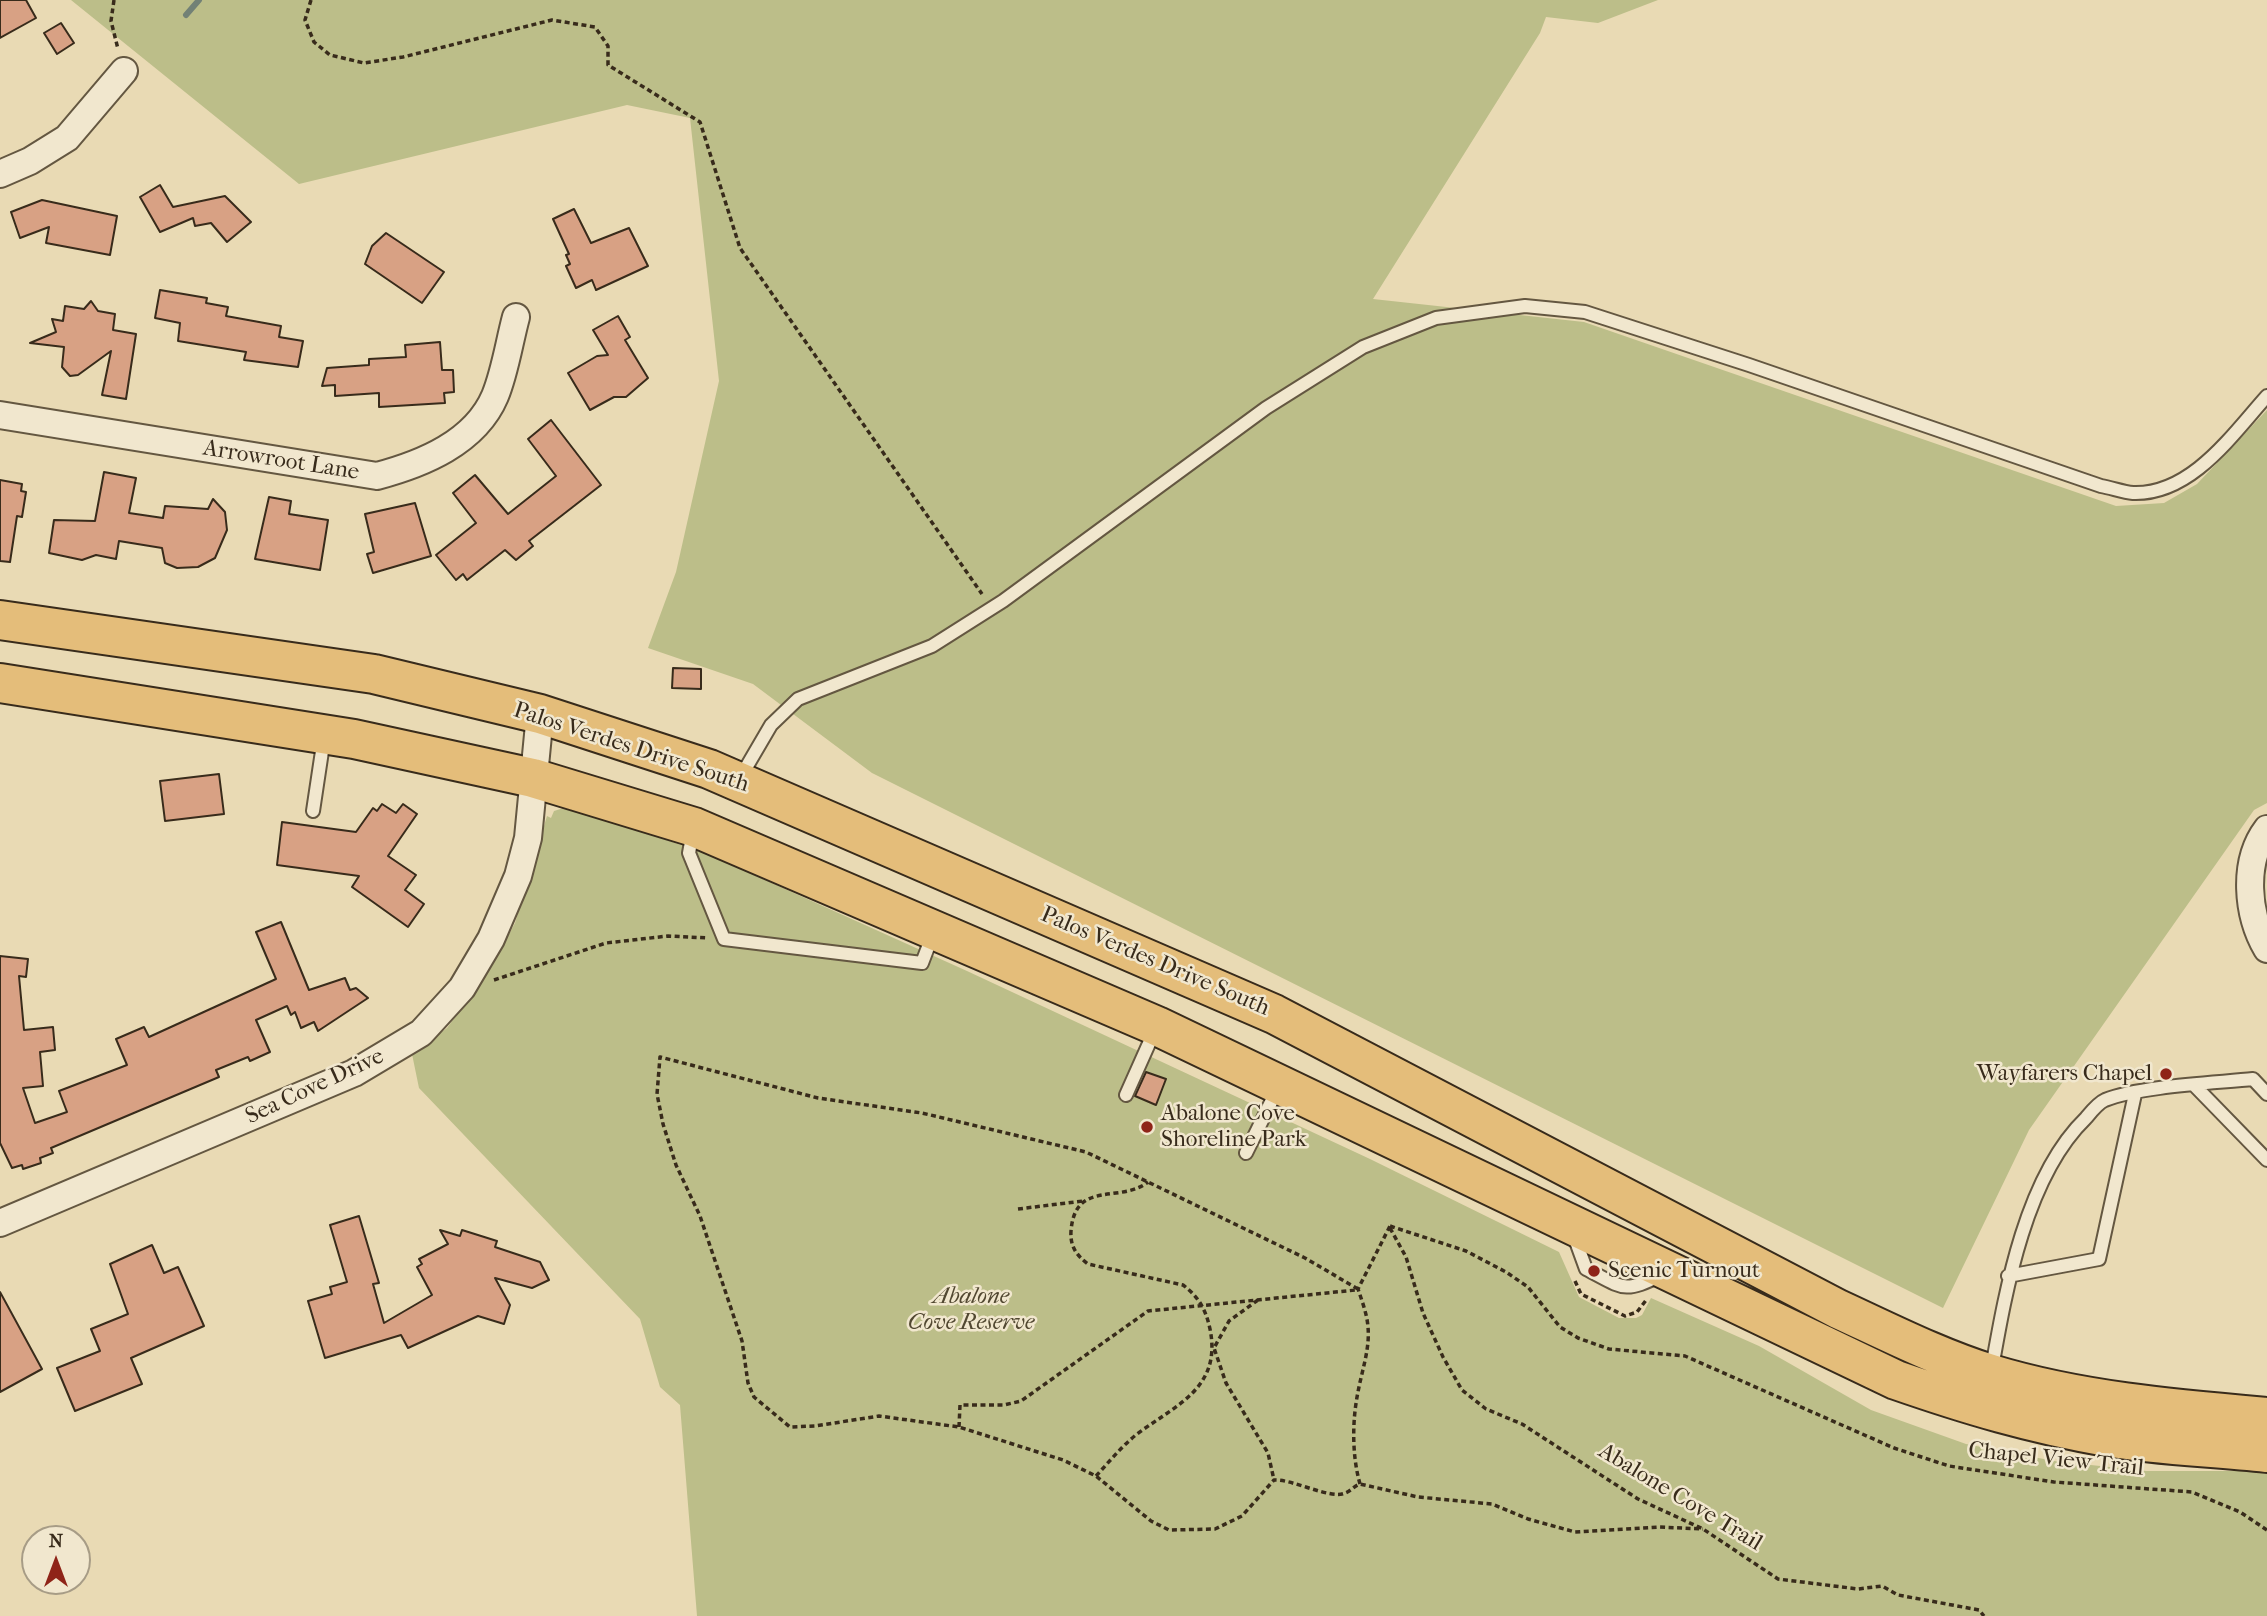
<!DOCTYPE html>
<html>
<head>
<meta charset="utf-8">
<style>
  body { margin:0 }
  #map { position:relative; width:2267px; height:1616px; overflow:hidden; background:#e9dab4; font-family:"IM FELL French Canon",serif }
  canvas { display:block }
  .north { position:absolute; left:21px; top:1525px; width:70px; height:70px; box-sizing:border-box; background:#f1e7ce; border:2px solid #a79c86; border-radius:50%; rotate:0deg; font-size:19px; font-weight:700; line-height:28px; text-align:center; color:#382b1b }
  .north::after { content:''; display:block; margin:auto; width:24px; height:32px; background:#8f2418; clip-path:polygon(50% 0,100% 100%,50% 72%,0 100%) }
</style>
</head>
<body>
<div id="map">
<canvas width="2267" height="1616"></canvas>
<div class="north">N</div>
</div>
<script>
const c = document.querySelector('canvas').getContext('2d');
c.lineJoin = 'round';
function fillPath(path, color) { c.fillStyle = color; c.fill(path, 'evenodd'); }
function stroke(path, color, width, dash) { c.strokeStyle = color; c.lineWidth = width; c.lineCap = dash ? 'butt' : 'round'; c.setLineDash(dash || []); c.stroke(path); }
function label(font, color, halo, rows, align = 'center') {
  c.font = font + ' "IM FELL French Canon",serif'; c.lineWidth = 5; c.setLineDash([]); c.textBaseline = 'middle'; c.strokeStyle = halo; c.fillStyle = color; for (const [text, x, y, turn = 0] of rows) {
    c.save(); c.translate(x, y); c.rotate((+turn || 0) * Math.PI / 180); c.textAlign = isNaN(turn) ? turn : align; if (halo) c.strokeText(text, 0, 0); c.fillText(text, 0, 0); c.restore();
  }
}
fillPath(new Path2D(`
  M71 0H1658L1598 23 1546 17 1540 33 1373 299 1584 322 2116 506 2164 503 2197 484 2267 410V803L2254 810 2029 1130 1943 1308 872 773 753 684 648 648 676 572 719 381 690 118 627 105 299 184Z
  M570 806 712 856 967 971 1370 1159 1559 1252 1579 1297 1619 1318H1636L1642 1315 1651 1298 1759 1346 1871 1410 1966 1444 2054 1461 2146 1471H2267V1616H697L680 1405 660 1387 640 1319 419 1088 412 1054 447 1028 492 966 515 923 547 816 551 818 554 811Z`), '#bcbe89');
stroke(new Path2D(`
  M186 15 199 0`), '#728176', 6);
const building = new Path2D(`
  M0 0H26L36 18 0 38Z
  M61 23 74 43 57 54 44 33Z
  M160 185 173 207 225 196 251 222 227 242 211 223 195 226 193 218 160 232 140 197Z
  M42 200 117 216 110 255 46 243 49 227 20 238 11 212Z
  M574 209 591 243 629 228 648 266 596 290 592 280 576 288 566 266 570 264 566 255 569 254 553 219Z
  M386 233 444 272 422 303 365 264 372 246Z
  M160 290 207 298 206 303 228 307 226 316 281 326 279 337 303 341 298 367 244 360 246 352 178 341 180 323 155 318Z
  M91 301 98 311 115 314 113 330 136 334 126 399 102 395 111 351 78 375 70 376 62 367 64 347 30 343 56 332 52 319 63 321 65 306 84 309Z
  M618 316 630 337 625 340 648 378 626 397H614L590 410 568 373 597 356 608 355 593 330Z
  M440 342 442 370H453L454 392 444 393 445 403 379 407V393L335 396V385L322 386 327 368 369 365V359L406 357 405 345Z
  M551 420 601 485 529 541 533 546 516 560 505 550 467 580 463 574 456 580 436 555 476 523 453 493 475 475 508 514 556 476 528 439Z
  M104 472 136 478 129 513 163 518 165 506 208 509 213 499 225 512 227 530 215 558 198 567 177 568 165 563 162 548 119 541 116 559 96 555 82 560 49 553 54 520 95 521Z
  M0 480 22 484 21 491 26 492 22 517 17 516 10 562 0 561Z
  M269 497 291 501 289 514 328 520 320 570 255 559Z
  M415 503 431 556 373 573 367 554 374 552 365 514Z
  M673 668 701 669V689L672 688Z
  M219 774 224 814 165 821 160 781Z
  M382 804 396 813 403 804 417 814 388 856 416 875 405 890 424 904 408 927 352 887 359 876 277 865 282 822 356 832 373 808 377 811Z
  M281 922 309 990 345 978 350 990 356 988 368 998 318 1031 314 1022 301 1028 295 1012 291 1015 287 1006 256 1020 270 1052 250 1061 248 1057 216 1070 219 1077 51 1148 53 1153 40 1158 41 1163 23 1169 22 1165 12 1168 0 1143V956L28 959 26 977 19 976 24 1030 53 1027 55 1050 40 1052 43 1086 23 1088 35 1123 67 1112 59 1091 127 1065 116 1039 144 1027 149 1037 276 979 256 932Z
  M1146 1072 1166 1079 1156 1105 1135 1096Z
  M359 1216 379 1283 373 1284 384 1323 432 1295 417 1267 422 1264 419 1259 448 1244 440 1230 460 1236 462 1230 497 1241 495 1247 540 1262 549 1280 532 1288 495 1278 510 1305 504 1324 478 1316 408 1348 401 1335 325 1358 308 1301 332 1294 330 1287 347 1282 330 1225Z
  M152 1245 164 1273 178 1267 204 1326 131 1358 142 1384 75 1411 57 1368 100 1351 91 1329 128 1314 110 1264Z
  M0 1292 42 1369 0 1392Z`);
fillPath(building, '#d8a184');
stroke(building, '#382b1b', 2);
const service = new Path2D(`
  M740 778 771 725 798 699 932 646 1003 601 1266 408 1363 347 1436 318 1525 306 1585 312 1749 365 2101 486C2112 488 2123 492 2133 493 2191 495 2232 435 2267 396
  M313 811 324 738
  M693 831 689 853 724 939 922 963 933 934
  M2194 1085 2267 1160
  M1126 1095 1155 1030
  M1246 1153 1278 1088
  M1574 1236 1586 1269C1623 1288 1623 1294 1661 1275
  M2008 1276 2099 1259 2135 1094
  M1992 1368C2006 1288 2026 1176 2086 1118 2091 1112 2098 1103 2105 1100 2140 1086 2215 1083 2253 1079L2267 1094`);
const minor = new Path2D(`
  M0 174 30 161 67 138 124 71
  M0 415 377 476C422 464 475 443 495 396 505 372 509 343 516 317
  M2267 829C2242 862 2247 915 2267 949
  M0 1223 354 1073 421 1033 462 988 491 939 518 876 528 838 540 714`);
const primary = new Path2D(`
  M0 620 374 674 540 714 709 769 1274 1014 1838 1309C1888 1332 1939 1358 1991 1374 2080 1401 2175 1409 2267 1417
  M0 683 354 739 533 778 694 827 1157 1026 1896 1380C1968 1405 2032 1424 2107 1437 2160 1446 2214 1447 2267 1453`);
stroke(service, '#645741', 16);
stroke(minor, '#645741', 30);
stroke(primary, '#382b1b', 42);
stroke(new Path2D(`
  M114 0 111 21 118 49
  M311 0 305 20 314 42 330 55 364 63 403 57 552 20 595 27 608 46V65L700 122 740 248 982 594
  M494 980 606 943 668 936 708 938
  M1018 1209 1083 1201
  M1390 1226 1466 1251 1506 1272 1528 1287 1560 1327 1578 1338 1609 1349 1685 1356 1894 1448 1949 1466 2054 1482 2192 1492 2240 1512 2267 1530
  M1390 1228 1406 1257 1423 1313 1443 1357 1462 1390 1486 1409 1522 1424 1638 1499 1703 1529 1778 1579 1858 1589 1882 1586 1898 1595 1979 1610 1984 1616
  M1575 1281 1581 1294 1625 1316 1637 1312 1647 1299
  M1358 1289 1305 1258 1086 1152 922 1113 818 1098 660 1057 657 1094 663 1124 676 1165 700 1216 742 1341 748 1383 754 1397 790 1427 815 1426 879 1416 959 1427 1063 1460 1096 1476 1151 1521 1169 1530 1215 1529 1242 1516 1274 1480C1293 1479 1331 1500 1345 1493 1351 1491 1354 1486 1360 1484L1418 1497 1492 1504 1528 1519 1575 1532 1659 1527 1703 1529
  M1258 1300 1229 1321 1214 1348 1226 1383 1268 1453 1274 1480
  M959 1427 960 1405H1004L1021 1401 1148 1311 1356 1290
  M1096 1476C1109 1462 1121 1447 1137 1434 1176 1405 1222 1388 1210 1329 1206 1310 1199 1297 1183 1285L1088 1264C1076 1255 1070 1246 1071 1231 1075 1179 1120 1204 1148 1182
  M1360 1484C1352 1456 1352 1421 1358 1392 1362 1370 1370 1349 1368 1327 1367 1314 1362 1301 1358 1289L1390 1226`), '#382b1b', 3.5, [5, 3.5]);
stroke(service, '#f1e7ce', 12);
stroke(minor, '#f1e7ce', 26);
stroke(primary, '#e4bd7a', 38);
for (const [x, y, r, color] of [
  [2166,1074,7,"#8f2418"],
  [1147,1127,7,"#8f2418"],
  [1594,1271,7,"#8f2418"]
]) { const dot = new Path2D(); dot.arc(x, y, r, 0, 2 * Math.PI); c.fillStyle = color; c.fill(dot); stroke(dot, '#f1e7ce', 2.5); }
label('23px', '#382b1b', '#f1e7ce', [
  ["Arrowroot Lane",281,461,9],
  ["Palos Verdes Drive South",631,748,18],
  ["Palos Verdes Drive South",1155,962,23],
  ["Sea Cove Drive",315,1087,-25],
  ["Chapel View Trail",2056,1460,6],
  ["Abalone Cove Trail",1680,1498,31]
]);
label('23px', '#382b1b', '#f1e7ce', [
  ["Wayfarers Chapel",2152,1074,"right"],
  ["Abalone Cove",1161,1114],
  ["Shoreline Park",1161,1140],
  ["Scenic Turnout",1608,1271]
], 'left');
label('italic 23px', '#524831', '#f1e7ce', [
  ["Abalone",971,1297],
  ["Cove Reserve",971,1323]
]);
</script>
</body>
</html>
